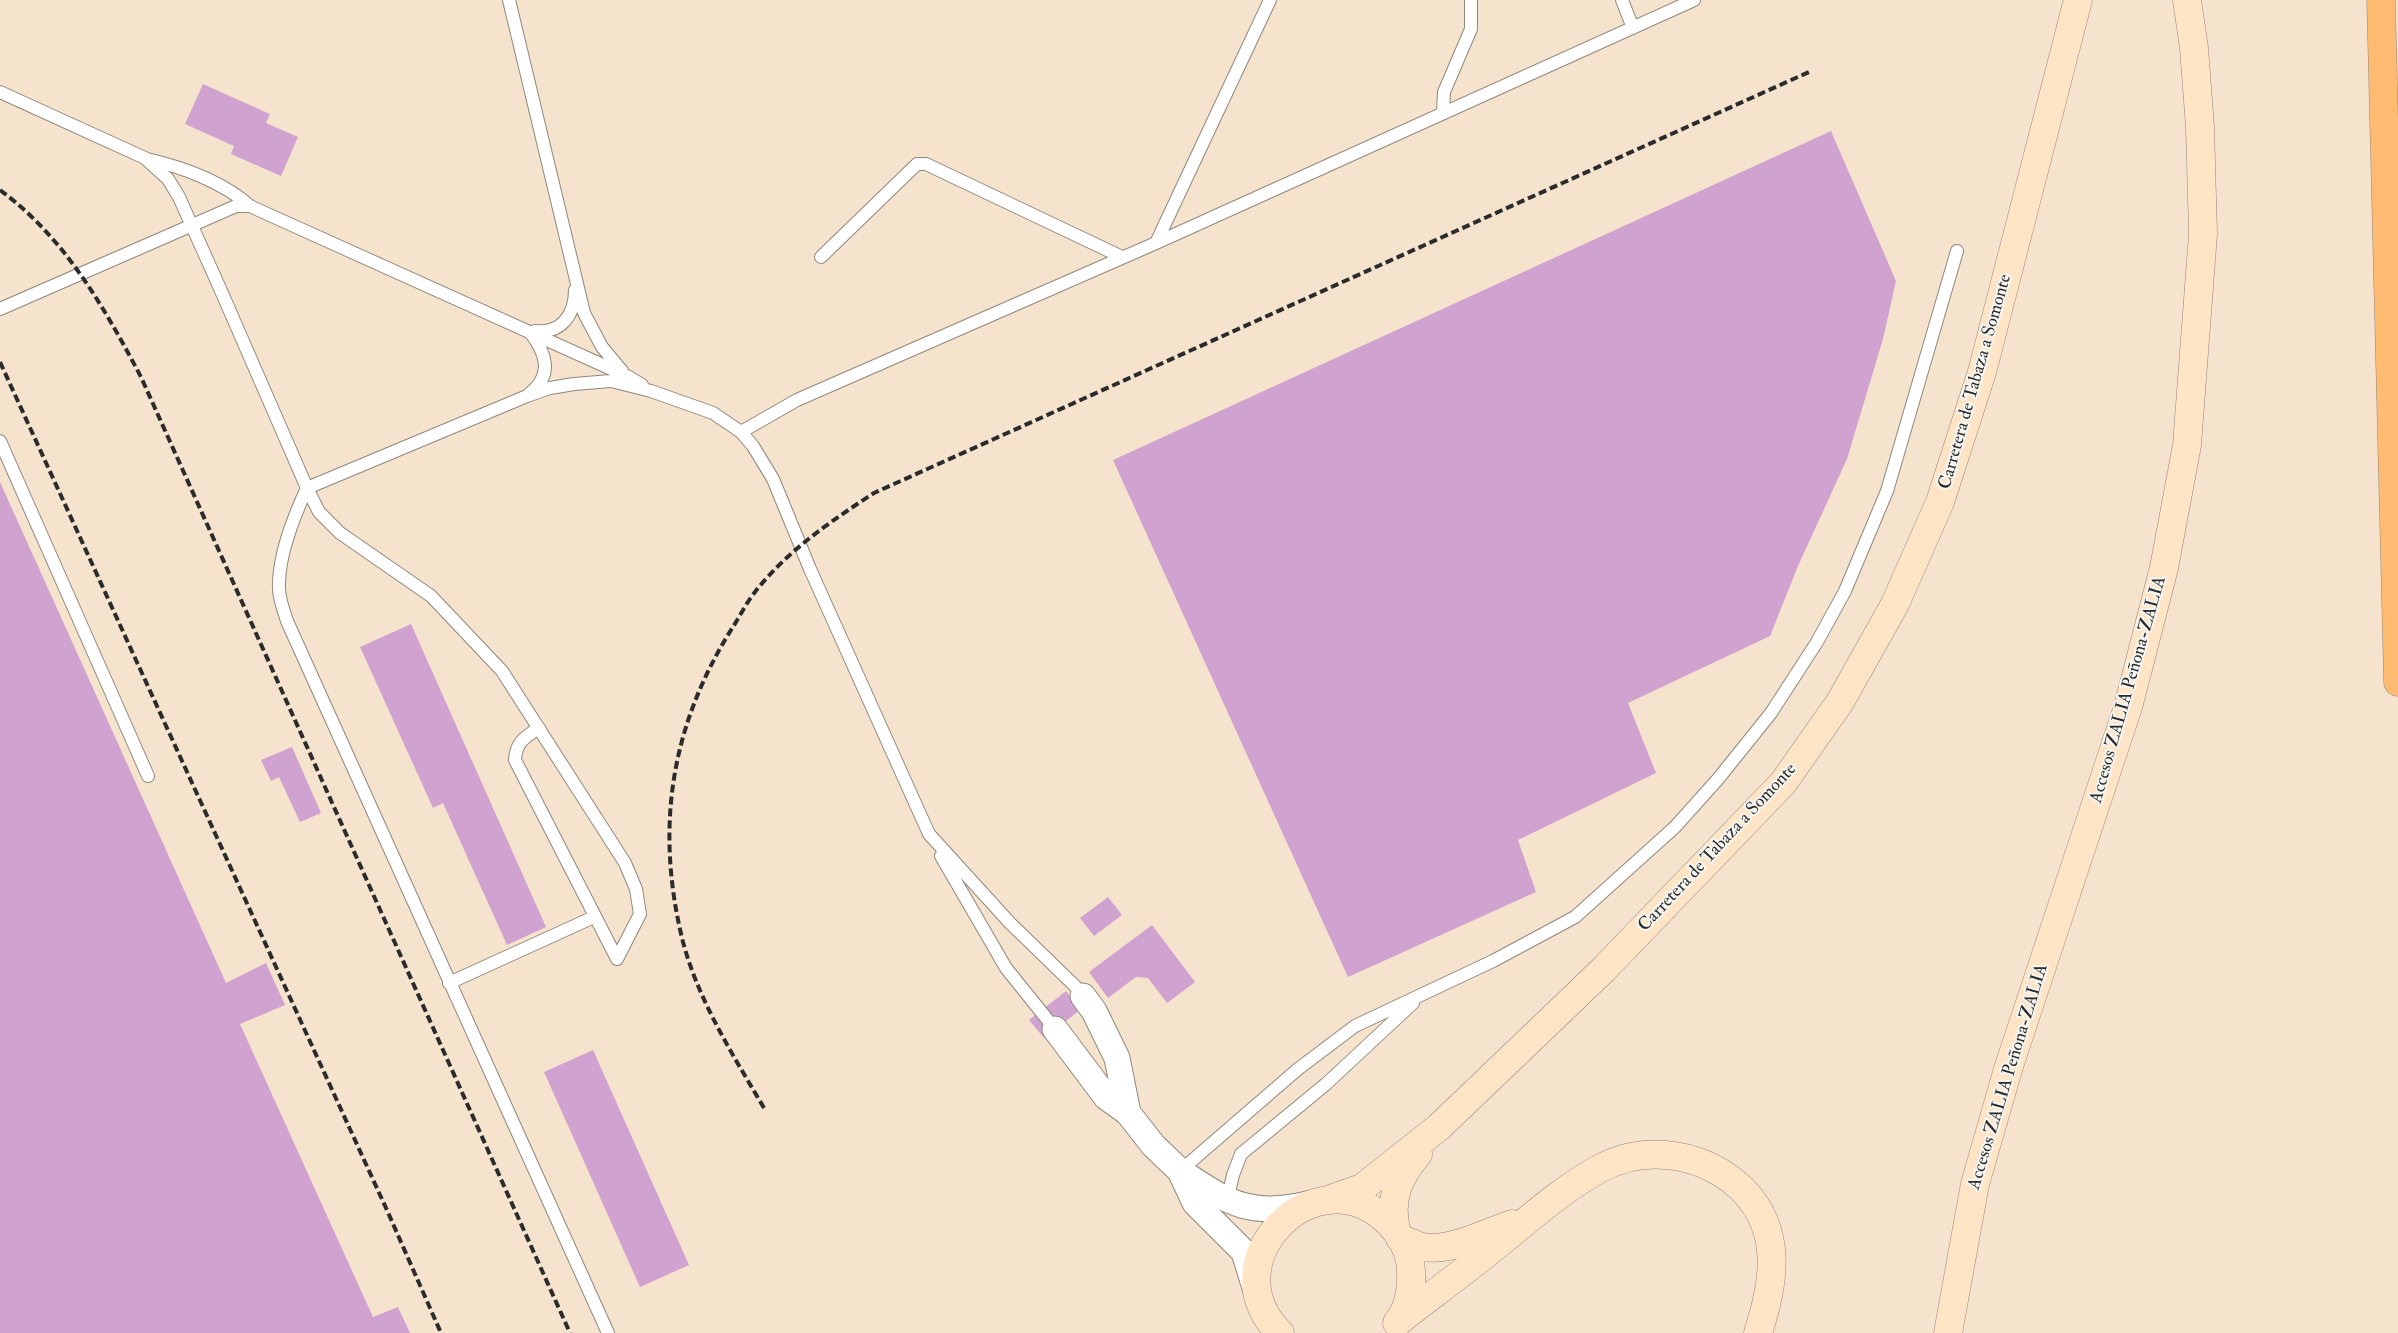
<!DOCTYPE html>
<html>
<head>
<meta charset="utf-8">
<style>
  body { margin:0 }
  canvas { display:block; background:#f5e3ce }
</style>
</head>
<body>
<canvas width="2398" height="1333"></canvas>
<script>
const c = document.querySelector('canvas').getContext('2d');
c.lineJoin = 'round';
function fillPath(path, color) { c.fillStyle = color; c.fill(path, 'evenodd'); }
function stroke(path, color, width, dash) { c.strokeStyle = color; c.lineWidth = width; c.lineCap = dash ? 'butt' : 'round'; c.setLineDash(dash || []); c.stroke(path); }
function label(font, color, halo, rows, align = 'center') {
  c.font = font + ' "IM FELL Double Pica",serif'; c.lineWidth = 4; c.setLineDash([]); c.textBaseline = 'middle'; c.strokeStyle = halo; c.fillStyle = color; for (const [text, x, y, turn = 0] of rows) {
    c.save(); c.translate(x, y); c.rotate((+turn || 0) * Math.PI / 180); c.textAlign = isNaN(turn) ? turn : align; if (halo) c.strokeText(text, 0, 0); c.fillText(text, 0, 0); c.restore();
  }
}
fillPath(new Path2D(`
  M203 84 270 114 266 123 298 137 281 176 231 154 234 146 185 124Z
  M1831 131 1896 281 1883 339 1847 459 1798 566 1770 636 1628 703 1656 773 1518 840 1536 892 1348 977 1113 460Z
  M0 482 226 983 266 963 285 1005 240 1024 373 1317 398 1307 410 1333H0Z
  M411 624 546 927 507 945 443 803 433 808 360 647Z
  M292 747 321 813 300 822 279 777 271 781 261 760Z
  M1108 897 1122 915 1094 936 1080 918Z
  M1152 925 1195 982 1167 1003 1148 978 1136 977 1108 998 1089 972Z
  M1066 991 1080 1010 1044 1038 1029 1020Z
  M593 1050 689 1265 640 1287 544 1072Z`), '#d0a2d0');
const lane = new Path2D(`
  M509 0 584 313 602 347 622 371
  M1622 0 1633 28
  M0 92 145 158 168 179 179 197 222 293 307 488 527 396 550 388 574 384 611 381 651 391 713 413 741 432 753 446 773 479 810 569 929 834 1010 923 1076 987 1083 996
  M1443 113 1444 92 1471 29V0
  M147 159C182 167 223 182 250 206
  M1156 243 1270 0
  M821 257 917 164H926L1122 257
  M0 309 236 206H250L263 212 627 376 642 385
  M535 331C561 334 575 315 575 290
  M529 394C554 375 546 353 530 332
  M741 432 797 400 1156 243 1694 0
  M0 441 148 776
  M307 488C294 516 280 551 279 582 278 596 283 608 287 621L608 1333
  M307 488 319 512 340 533 431 596 502 671 625 863 636 889 640 914 617 959
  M539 728C525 737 516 742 515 760L617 959
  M941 856 1006 968 1055 1029
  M449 983 594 917
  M1180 1171 1298 1069 1355 1026 1493 961 1575 917 1675 827 1718 779 1771 713 1817 642 1845 591 1887 491 1957 251
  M1227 1201 1233 1175 1241 1154 1326 1084 1413 1003`);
const street = new Path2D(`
  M1083 996 1094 1011 1117 1058 1128 1113 1153 1145 1180 1171
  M1055 1029 1106 1097 1128 1113
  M1256 1291 1244 1252 1195 1203 1180 1171C1228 1202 1248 1218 1308 1204`);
const secondary = new Path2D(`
  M1328 1200 1362 1188 1439 1127 1603 970 1783 783 1840 702 1895 604 1940 502 1982 372 2078 0
  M1396 1230C1389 1198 1398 1178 1418 1154
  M1400 1238C1407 1241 1415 1245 1422 1247 1451 1252 1485 1233 1512 1224
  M1400 1320C1431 1296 1462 1273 1492 1249 1526 1222 1563 1188 1601 1168 1648 1143 1707 1154 1744 1191 1783 1232 1774 1284 1758 1333
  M1280 1333C1208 1262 1316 1152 1388 1222 1399 1233 1407 1246 1410 1261 1413 1281 1411 1306 1397 1323
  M1948 1333 1975 1184 2009 1066 2128 707 2164 568 2187 445 2203 234 2200 127 2194 48 2187 0`);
const highway = new Path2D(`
  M2381 0 2398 682`);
stroke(lane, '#90877c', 14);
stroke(street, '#90877c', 27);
stroke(secondary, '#90877c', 29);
stroke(highway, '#90877c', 29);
stroke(lane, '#fff', 12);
stroke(street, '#fff', 25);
stroke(secondary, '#ffe4c6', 28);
stroke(highway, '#febb71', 28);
stroke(new Path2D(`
  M0 190C65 238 104 307 141 377L570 1333
  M0 362 386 1208 441 1333
  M764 1108C733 1055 699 1002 683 942 655 830 670 728 731 630 739 618 746 603 755 592 787 551 831 521 874 493L1809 72`), '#2b2b2b', 4, [8, 4]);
label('18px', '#2b2b2b', '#f6f6f2', [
  ["Carretera de Tabaza a Somonte",1976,382,-74],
  ["Accesos ZALIA Peñona-ZALIA",2129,690,-74],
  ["Carretera de Tabaza a Somonte",1718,848,-47],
  ["Accesos ZALIA Peñona-ZALIA",2009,1077,-73]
]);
</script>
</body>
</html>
